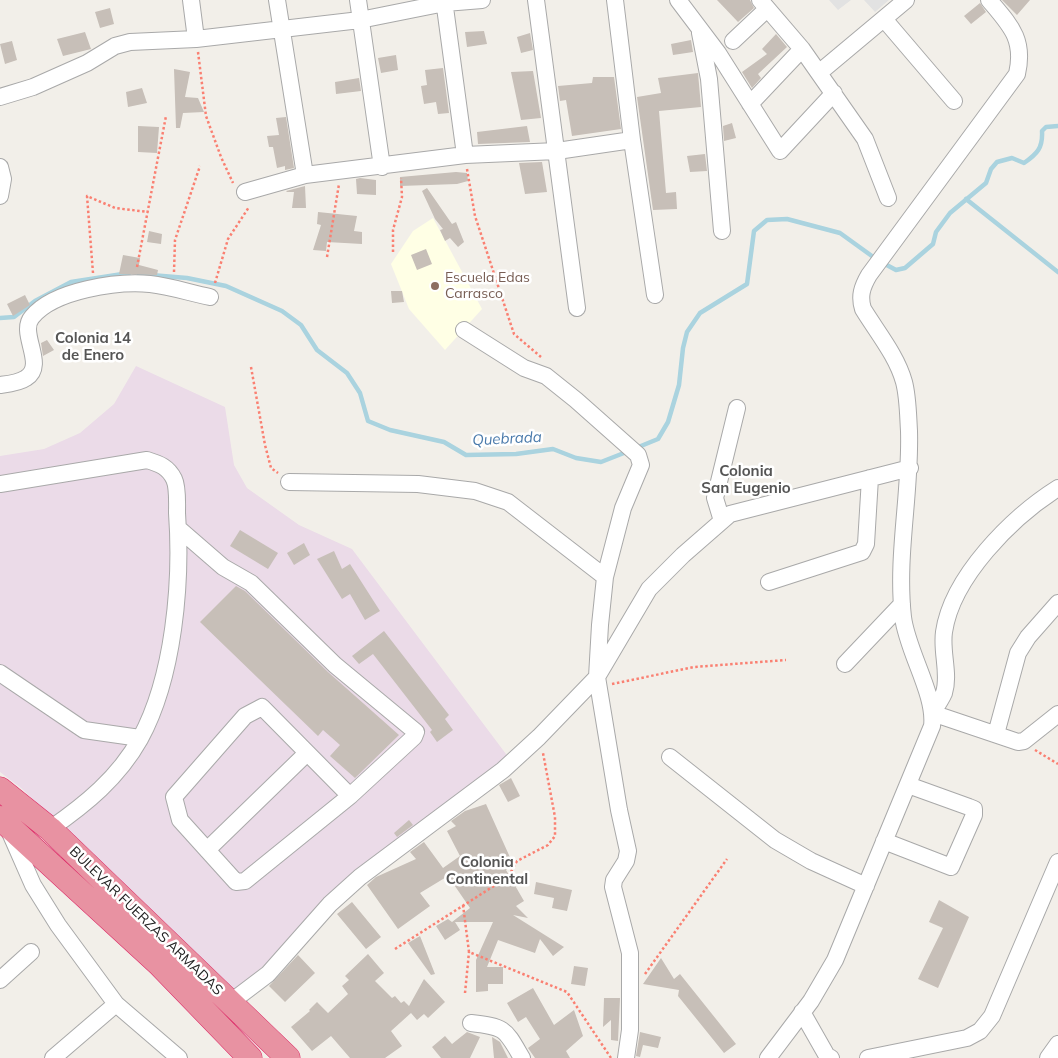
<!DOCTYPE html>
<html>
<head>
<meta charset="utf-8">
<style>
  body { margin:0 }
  canvas { display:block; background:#f2efe9 }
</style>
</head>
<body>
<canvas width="1058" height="1058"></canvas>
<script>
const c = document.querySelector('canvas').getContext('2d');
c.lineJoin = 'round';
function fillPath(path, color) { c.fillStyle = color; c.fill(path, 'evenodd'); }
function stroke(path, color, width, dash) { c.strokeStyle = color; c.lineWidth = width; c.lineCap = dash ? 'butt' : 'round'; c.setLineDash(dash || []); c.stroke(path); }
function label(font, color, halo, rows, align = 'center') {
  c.font = font + ' Mulish,sans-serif'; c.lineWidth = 5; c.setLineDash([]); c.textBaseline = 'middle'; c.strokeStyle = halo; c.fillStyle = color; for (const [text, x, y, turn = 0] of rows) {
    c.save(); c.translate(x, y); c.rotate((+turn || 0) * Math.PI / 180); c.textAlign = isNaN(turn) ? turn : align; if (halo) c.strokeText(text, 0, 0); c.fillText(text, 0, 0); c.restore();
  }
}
fillPath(new Path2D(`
  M136 366 225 407 234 465 247 488 299 525 352 549 509 758 235 990 21 788 0 772V456L44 449 80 433 114 404Z`), '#ebdbe8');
fillPath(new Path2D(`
  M433 218 482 309 445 350 409 309 391 264 413 231Z`), '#ffffe5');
fillPath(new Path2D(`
  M829 0H851L838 10Z
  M864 0H889L875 12Z`), '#e2e2e2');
stroke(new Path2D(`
  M966 199 1058 272
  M883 263 896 270 905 268 933 244 936 232 950 213 986 183 991 169 997 162 1012 158 1024 163C1037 154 1043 148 1042 131L1046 127 1058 126
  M139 274 187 278 226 286 282 311 301 325 317 350 347 373 360 393 368 421 390 430 444 442 466 455 516 454 553 449 576 458 601 462 629 451
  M0 318 14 317 35 301 71 282 129 273
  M636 448 658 439 668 422 679 385 683 348 687 332 700 313 747 284 754 231 767 220 787 219 840 233 876 259`), '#aad3df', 4.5);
fillPath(new Path2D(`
  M717 0H750L754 8 738 22Z
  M1002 0H1030L1017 15Z
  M980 3 986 12 971 24 964 16Z
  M110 8 114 24 100 28 95 12Z
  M484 31 487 44 467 47 465 32Z
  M85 32 91 49 63 56 57 39Z
  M530 33 533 50 521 53 517 37Z
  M776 34 787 47 758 74 761 78 752 88 742 72 767 54 762 49Z
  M691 40 693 52 673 55 671 44Z
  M12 41 17 60 5 64 0 44Z
  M396 55 398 70 381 73 378 58Z
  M443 68 449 113 438 114 436 102 424 104 421 86 427 85 425 70Z
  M174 69 190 72 185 97 198 98 204 112 183 113 180 128H176Z
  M533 71 541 118 521 120 511 72Z
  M698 73 701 107 659 111 666 193 676 192 677 209 653 210 637 97 661 93 658 78Z
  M593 77H614L621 129 572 136 566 100 560 101 558 86 592 83Z
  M359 78 361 91 336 94 335 82Z
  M142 88 147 103 128 107 126 92Z
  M286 117 294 168 285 170V166L277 168 273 147H269L267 136 279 135 276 118Z
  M732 123 736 138 724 141 723 126Z
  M138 126 159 127 157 153 138 152Z
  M527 126 530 142 478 144 477 132Z
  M705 154 707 171 690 172 687 156Z
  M542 162 547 192 525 194 519 163Z
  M456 172 467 173 468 181 457 184 400 186V177Z
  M360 178 376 180V195L357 194 356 179Z
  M305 186 306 208H292L294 192H287L286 191Z
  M427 188 452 224 456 222 464 242 458 247 450 238 445 241 440 230 443 229 435 219 422 191Z
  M318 212 357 216 354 231 362 232V244L327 242 326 251 313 250 321 225 317 224Z
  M149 231 162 234 161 244 147 242Z
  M426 249 432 264 417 270 411 255Z
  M123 255 140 258 139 265 158 270 157 275 119 274Z
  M391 291H402L404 302 392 303Z
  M25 295 30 305 13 316 7 304Z
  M47 340 54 350 43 356 41 343Z
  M240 530 278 553 268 569 230 546Z
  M304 543 310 555 294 565 287 553Z
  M334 551 342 569 350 564 380 611 365 620 350 594 342 599 317 559Z
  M236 586 245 591 328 672 399 735 355 778 330 756 340 745 323 730 318 736 200 622Z
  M384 631 449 715 445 719 453 730 437 742 430 732 432 730 373 654 359 664 352 656Z
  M511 778 520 796 508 802 499 785Z
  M486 804 513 864 506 870 524 901 516 906 528 918 513 915 564 947 553 956 540 939 535 953 498 940 487 967H503V984H488V991L476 992V960L493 922H455L460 930 445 940 436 926 448 919 452 922 470 908 448 876 420 893 430 906 398 929 367 885 376 877 416 859 410 852 424 842 443 868 460 856 447 831 456 826 451 821 465 811Z
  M409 820 413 825 397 837 394 833Z
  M536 882 572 890 567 911 552 908 554 898 534 894Z
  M939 900 969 917 938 988 918 979 943 928 929 922Z
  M352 902 381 937 366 949 337 914Z
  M420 936 435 974 431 975 408 943Z
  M368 954 384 973 375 981 392 998 395 996 401 1003 404 1001 409 1006 424 979 445 1002 428 1018 424 1014 417 1020 411 1013 391 1031 402 1046 385 1058H350L331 1036 312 1051 291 1027 310 1011 309 1010 317 1002 328 1013 348 994 342 986 349 980 345 976Z
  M298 955 315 973 285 1002 269 986Z
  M661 958 674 979 680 974 736 1044 724 1053 678 996 679 990 643 984Z
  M574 966 588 968 585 986 571 984Z
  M533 988 554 1025 574 1010 583 1036 566 1051 570 1058H535L528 1048 540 1039 526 1017 518 1022 507 1003Z
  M604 998H620L618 1041 611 1040V1020L603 1027Z
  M467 1032 480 1037 470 1058H441L432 1047 445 1036 452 1044Z
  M640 1032 661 1037 658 1048 643 1045 640 1057 636 1056Z
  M492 1037 500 1042 508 1058H494Z`), '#c7bfb8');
const minor = new Path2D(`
  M191 0 196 39
  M277 0 305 175
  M358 0 382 167
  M444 0 465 155
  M536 0 577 308
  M615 0 632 140 655 295
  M678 0 718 53 780 151 834 93
  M760 0 802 49 865 139 888 198
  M884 19 954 101
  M700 33 709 79 722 231
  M733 41 767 9
  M820 72 906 0
  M0 97 33 87 87 63 115 46 130 42 196 39 360 20 445 3 482 0
  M750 104 802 49
  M0 167 3 179 0 196
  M245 192 305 175 465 155 557 151 632 140
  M464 330 524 368 546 376 576 400 638 455 641 465 623 508 605 577 600 625 597 677 619 810 628 851 626 861 614 880 613 887 630 953V1030L626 1058
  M0 385C8 384 19 383 26 378 47 365 18 333 32 317 54 290 117 281 150 284 170 286 190 293 210 297
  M289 482 418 484 475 491 508 502 605 577
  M0 484 147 460C160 464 168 467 174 479 178 487 177 503 177 513 182 582 174 677 140 739 118 778 86 804 50 829
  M722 521 715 498 737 408
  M178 528 223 567 251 583 335 665 416 732 414 737 350 796 245 881 236 882 180 820 174 797 245 716 262 707 350 796
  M769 582 862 552 866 544 870 478
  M845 664 902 604
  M0 673 84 730 140 738
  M932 713C936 707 941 700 944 693 950 674 941 652 944 632 952 577 1012 517 1058 488
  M932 713 1018 742 1024 741 1058 714
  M996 734 1018 653 1028 637 1058 603
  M670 757 775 840 811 861 866 886
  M8 828 33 885 58 925 116 1004 179 1058
  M884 841 951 867 974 815V809L969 807 908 785
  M207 850 307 753
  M0 980 31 952
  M231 1002 268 974 330 904 360 877 503 770 539 737 597 677 649 589 683 555 730 514 910 468
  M802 1012 827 1056 831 1058
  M471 1023C506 1027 505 1029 522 1058
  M53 1058 116 1004
  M768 1058 811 1001 835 960 932 726C936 695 907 651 903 617 896 555 911 493 909 431 908 415 908 397 904 382 897 356 877 332 863 309 859 296 862 287 869 275L1017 74C1025 39 1010 25 989 0
  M868 1058 967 1038 980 1031 992 1016 1058 862
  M1048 1058 1058 1044`);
const highway = new Path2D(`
  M0 789 50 829 288 1058
  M0 818 159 964 250 1058`);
stroke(minor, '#a9a9a9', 18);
stroke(highway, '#dc2a67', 25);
stroke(new Path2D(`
  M198 52 206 116 221 157 233 183
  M467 169 475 216 514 334 541 357
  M393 252V230L402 197 401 178
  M327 257 339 184
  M137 267 166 116
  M174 272 175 240 200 166
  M93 273 87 196 115 208 148 212
  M215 283 228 239 249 207
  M251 367 265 445 271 468 278 473
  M612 684 694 667 786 660
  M1035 750 1058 764
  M463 905 469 952 567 992 611 1058
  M395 949 508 877 517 861 548 845 555 836V817L543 753
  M645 974 727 859
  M465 993 469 952`), '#fa8072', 2.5, [2.5, 2.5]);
stroke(minor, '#fff', 16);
stroke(highway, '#e892a2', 24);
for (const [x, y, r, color] of [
  [435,286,5,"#8d6e63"]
]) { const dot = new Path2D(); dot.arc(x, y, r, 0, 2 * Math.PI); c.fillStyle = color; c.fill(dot); stroke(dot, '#fff', 2); }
label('14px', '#785e54', '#fff', [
  ["Escuela Edas",445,278],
  ["Carrasco",445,294]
], 'left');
label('14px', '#222', '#fff', [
  ["BULEVAR FUERZAS ARMADAS",146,921,44]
]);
label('bold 15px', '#555', '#fff', [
  ["Colonia 14",93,338],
  ["de Enero",93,355],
  ["Colonia",746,471],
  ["San Eugenio",746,488],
  ["Colonia",487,862],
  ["Continental",487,879]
]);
label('italic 15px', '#4a7aab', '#fff', [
  ["Quebrada",507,439,-3]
]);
</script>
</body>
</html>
